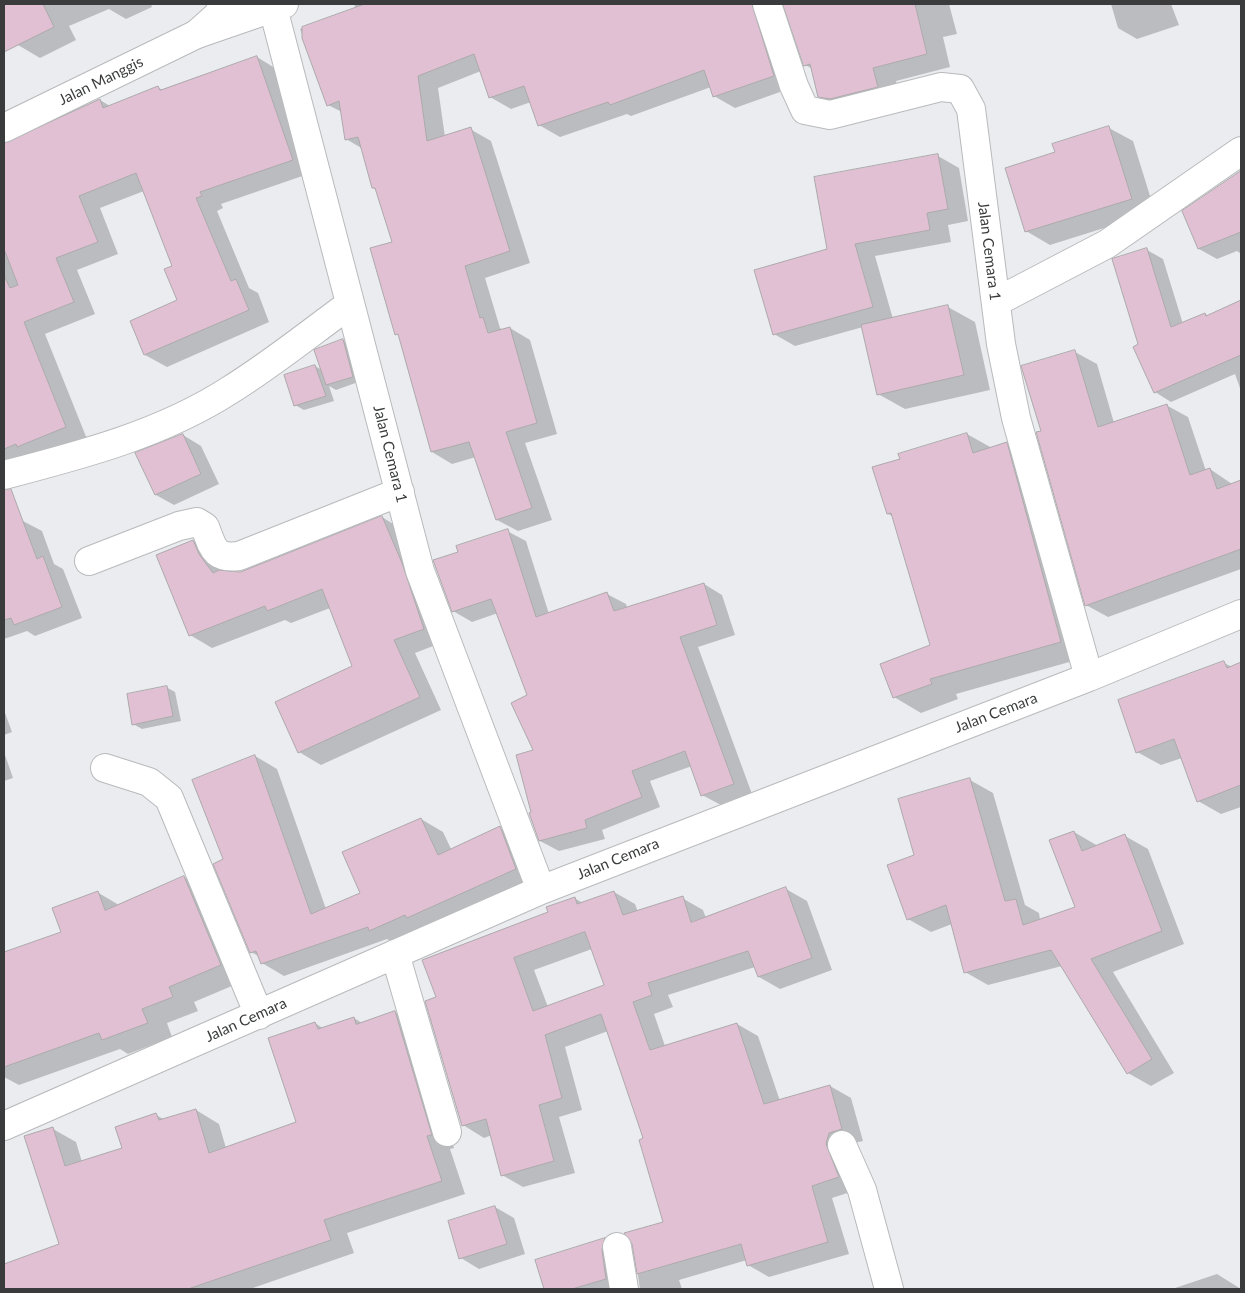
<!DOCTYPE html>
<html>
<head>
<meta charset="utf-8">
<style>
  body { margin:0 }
  #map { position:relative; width:1245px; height:1293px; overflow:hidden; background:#eaecef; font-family:Lato,sans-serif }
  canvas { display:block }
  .frame { position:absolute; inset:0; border:5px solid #3a3b3c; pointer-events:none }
</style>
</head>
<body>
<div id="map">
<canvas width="1245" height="1293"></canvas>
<div class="frame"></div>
</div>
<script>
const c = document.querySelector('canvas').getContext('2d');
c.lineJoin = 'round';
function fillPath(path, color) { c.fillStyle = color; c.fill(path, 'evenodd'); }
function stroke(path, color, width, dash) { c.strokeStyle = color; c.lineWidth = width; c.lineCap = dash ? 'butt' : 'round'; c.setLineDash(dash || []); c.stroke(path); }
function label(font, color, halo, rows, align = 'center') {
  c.font = font + ' Lato,sans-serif'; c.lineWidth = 4; c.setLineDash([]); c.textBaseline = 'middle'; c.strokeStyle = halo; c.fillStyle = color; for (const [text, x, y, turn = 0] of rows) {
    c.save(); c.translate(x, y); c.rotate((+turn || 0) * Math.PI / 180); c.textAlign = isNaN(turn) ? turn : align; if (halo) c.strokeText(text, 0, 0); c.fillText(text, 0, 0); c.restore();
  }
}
fillPath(new Path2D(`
  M4 4H151L152 7 126 19 109 9 69 26 76 40 40 58 18 45 16 41 4 46Z
  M354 4H736L739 12 752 8 772 20 794 87 735 108 714 96 711 87 631 116 627 114 560 137 539 125 531 102 511 109 490 97 481 71 438 88 445 137 470 129 491 141 530 263 485 278 500 328 503 330 510 328 530 340 557 434 525 443 552 520 518 531 497 520 476 457 452 464 432 452 400 336 396 334 393 243 377 190 373 188 363 149 346 139 342 112 328 105 300 29 356 9Z
  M785 4H949L957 34 943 37 950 67 896 81 901 100 843 110 819 96 813 69 805 65Z
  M1111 4H1171L1179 25 1137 39 1118 28Z
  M257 57 278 70 314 172 221 204 223 208 217 211 249 288 258 293 269 322 167 367 145 355 132 321 179 300 174 266 144 191 100 208 118 254 77 270 95 314 45 334 87 439 4 471V137L10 140 100 100 110 106 158 87 162 90Z
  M1109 128 1133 141 1155 212 1050 245 1026 231 1056 153Z
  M938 156 959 168 968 221 948 225 951 242 875 256 893 319 948 307 975 322 990 390 905 409 878 394 863 327 795 346 774 334 828 250Z
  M1241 171V254L1237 251 1217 259 1199 249 1184 211Z
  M1147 250 1163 259 1183 324 1205 314 1209 316 1241 302V391L1235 374 1171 402 1155 392 1140 345Z
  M343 340 352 346 361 381 336 390 329 386 334 401 304 410 295 405 315 366 322 370Z
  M1075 352 1097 364 1114 423 1166 405 1188 417 1206 471 1210 469 1232 484 1241 481V569L1108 617 1086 605 1042 432Z
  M967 434 992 448 1006 444 1033 459 1087 657 956 694 958 699 921 713 894 697 931 645 894 517 888 514 901 460Z
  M183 435 201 446 219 484 174 505 156 495Z
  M382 517 404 531 446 641 415 653 441 710 321 765 299 752 353 667 330 608 291 623 285 620 212 648 190 635 193 541 216 554 224 572 240 573Z
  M21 520 42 531 54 564 63 569 82 618 35 636 27 631 4 639V526Z
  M507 531 526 541 549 614 607 594 626 604 627 608 704 584 722 595 735 635 698 647 752 794 721 805 702 795 692 766 650 781 660 807 602 830 605 839 559 851 540 841 533 813 535 751 528 696 498 613 472 622 453 611 459 553Z
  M1224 663 1232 667 1241 664V807L1221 814 1198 801 1182 758 1161 765 1137 752Z
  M166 687 175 692 181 721 142 729 133 724Z
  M4 710 12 732 4 735Z
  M4 752 13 778 4 781Z
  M255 756 277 769 326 909 362 894 421 819 443 832 452 851 500 828 522 840 537 881 392 942 387 939 284 976 262 963 260 957 251 952 225 860Z
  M970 780 993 793 1025 905 1039 913 1040 920 1077 908 1074 832 1098 846 1125 836 1148 849 1184 944 1113 972 1174 1073 1151 1086 1128 1073 1062 966 988 985 965 972 952 924 931 932 908 919 916 856Z
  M184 877 210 892 246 980 194 1002 198 1011 167 1023 172 1037 128 1054 120 1049 19 1085 4 1077V977L14 973 63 933 97 892 119 905Z
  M786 889 807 901 832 970 780 989 759 977 755 967 668 995 673 1007 654 1014 665 1046 737 1024 758 1036 780 1101 830 1086 851 1098 863 1141 850 1144 860 1189 832 1198 849 1254 769 1277 748 1265 747 1260 679 1280 682 1289H640L633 1243 664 1223 645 1139 608 1031 565 1047 582 1110 559 1117 575 1173 523 1187 502 1175 492 1135 484 1138 463 1125 438 998 550 913 574 898 583 903 614 892 635 904 638 912 682 898 703 910 706 918ZM592 949 605 986 548 1007 534 970Z
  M395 1012 418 1026 454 1148 450 1149 465 1194 347 1233 354 1253 250 1289H4V1265L60 1245 53 1129 76 1142 82 1162 123 1149 156 1115 165 1120 196 1110 219 1124 226 1148 297 1123 315 1023 324 1029 354 1018 362 1023Z
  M495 1207 514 1218 525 1254 479 1269 461 1258Z
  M605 1239 625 1251 627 1289H545L536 1261Z
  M1217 1274 1241 1289H1172Z`), '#0003');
const building = new Path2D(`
  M4 4H43L54 27 4 52Z
  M365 4H752L774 76 713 97 704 70 610 105 608 102 538 126 524 86 489 98 474 54 418 76 427 141 471 127 510 251 465 266 480 318 483 317 488 333 510 327 537 423 506 432 532 508 496 520 469 442 431 452 398 334 395 335 370 248 392 242 375 188H372L358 137 345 140 339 101 327 106 302 38V27Z
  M783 4H915L927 54 873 68 878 87 830 99 818 97 810 64 804 66Z
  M257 56 293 160 200 192 202 196 196 198 231 281 236 279 249 310 144 355 130 321 177 300 164 269 172 266 136 173 79 196 98 242 56 258 74 302 24 322 66 427 17 447 16 444 4 449V275L10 288 18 285 4 249V143L100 99 103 108 158 86 160 90Z
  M1109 126 1132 199 1025 232 1005 168 1055 152 1052 144Z
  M938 154 948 209 927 213 930 230 855 244 873 307 773 335 754 270 827 249 814 177Z
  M1241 171V232L1198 249 1182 211Z
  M1147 248 1171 327 1205 313 1206 316 1241 300V355L1154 393 1133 347 1138 344 1112 259Z
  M948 305 964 375 877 395 861 325Z
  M343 339 353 377 326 385 314 350Z
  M1075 350 1098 427 1167 404 1190 475 1210 468 1217 489 1241 480V549L1085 606 1036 432 1041 431 1021 366Z
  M315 365 326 396 294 406 284 375Z
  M967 433 973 453 1007 442 1061 642 930 679 932 684 893 698 880 664 930 645 891 513 887 514 872 467 900 459 898 454Z
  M183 434 201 474 155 495 135 453Z
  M11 489 37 559 43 556 62 607 14 625 11 618 4 620V490Z
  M382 516 402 563 424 629 394 640 420 697 298 753 275 702 352 666 322 589 267 611 265 606 189 636 156 555 193 540 199 554 213 573 219 570 240 572Z
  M508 529 536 617 607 592 614 611 704 583 717 625 680 637 734 784 701 796 685 751 632 771 642 797 585 820 587 828 539 841 529 813 531 812 516 755 533 750 511 703 527 695 491 599 452 612 433 560 458 552 456 546Z
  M1224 661 1227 668 1241 662V785L1197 802 1174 739 1136 753 1118 700Z
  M167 686 173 716 132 725 127 694Z
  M255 755 311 914 360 893 342 852 421 818 438 855 500 826 516 869 407 918 405 915 369 931 368 927 261 964 256 951 250 953 213 864 223 859 192 780Z
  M970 778 1005 901 1016 899 1023 925 1075 907 1049 840 1074 831 1082 851 1125 834 1162 931 1091 959 1152 1059 1127 1074 1051 950 964 973 946 905 907 920 887 865 914 855 898 799Z
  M184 876 221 965 169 987 173 997 142 1009 148 1023 102 1040 99 1033 4 1067V952L61 932 52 908 98 891 105 910Z
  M786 887 812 958 758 977 748 951 648 983 652 995 633 1002 650 1050 737 1023 764 1104 830 1085 842 1129 829 1133 826 1144 839 1177 812 1186 828 1242 747 1266 741 1244 637 1274 632 1244 624 1233 663 1222 639 1140 643 1138 601 1014 545 1035 562 1098 539 1105 554 1161 501 1176 486 1119 462 1126 425 1001 436 997 422 960 548 912 546 907 575 897 577 904 614 891 623 915 683 896 691 922ZM585 932 604 985 533 1011 514 958Z
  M395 1011 432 1135 427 1136 442 1181 324 1220 331 1240 188 1289H4V1264L59 1244 24 1136 53 1127 65 1166 122 1148 115 1127 156 1113 159 1120 196 1109 209 1153 296 1122 268 1038 315 1022 318 1029 354 1017 356 1024Z
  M495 1206 507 1244 459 1259 448 1221Z
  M605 1238 602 1250 606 1279 572 1289H544L535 1260Z`);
fillPath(building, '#e1c0d3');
stroke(building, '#aca9aa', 1);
const street = new Path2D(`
  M767 4 794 86 805 110 830 115 941 87 960 89 971 109 1001 344 1016 418 1089 677
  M273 8 420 571 541 890
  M197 34 284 4
  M996 302 1107 244 1241 151
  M4 475C81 455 162 434 230 390 272 364 310 333 350 304
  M89 561 179 526 197 522 205 527C213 547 213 559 239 556L400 492
  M105 768 149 782 169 798 259 1015
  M395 954 447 1132
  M4 1126 541 890 1089 677 1241 614
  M842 1145 862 1190 889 1289
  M617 1247 624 1289`);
const secondary = new Path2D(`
  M4 128 197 34 217 16 224 4`);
stroke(street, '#b8babc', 30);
stroke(secondary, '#b8babc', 30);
stroke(street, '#fff', 28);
stroke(secondary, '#fff', 28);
label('15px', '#3a3b3c', '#fff', [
  ["Jalan Manggis",101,81,-26],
  ["Jalan Cemara 1",989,251,83],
  ["Jalan Cemara 1",390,454,76],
  ["Jalan Cemara",996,713,-21],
  ["Jalan Cemara",618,859,-22],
  ["Jalan Cemara",246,1020,-24]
]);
</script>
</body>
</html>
